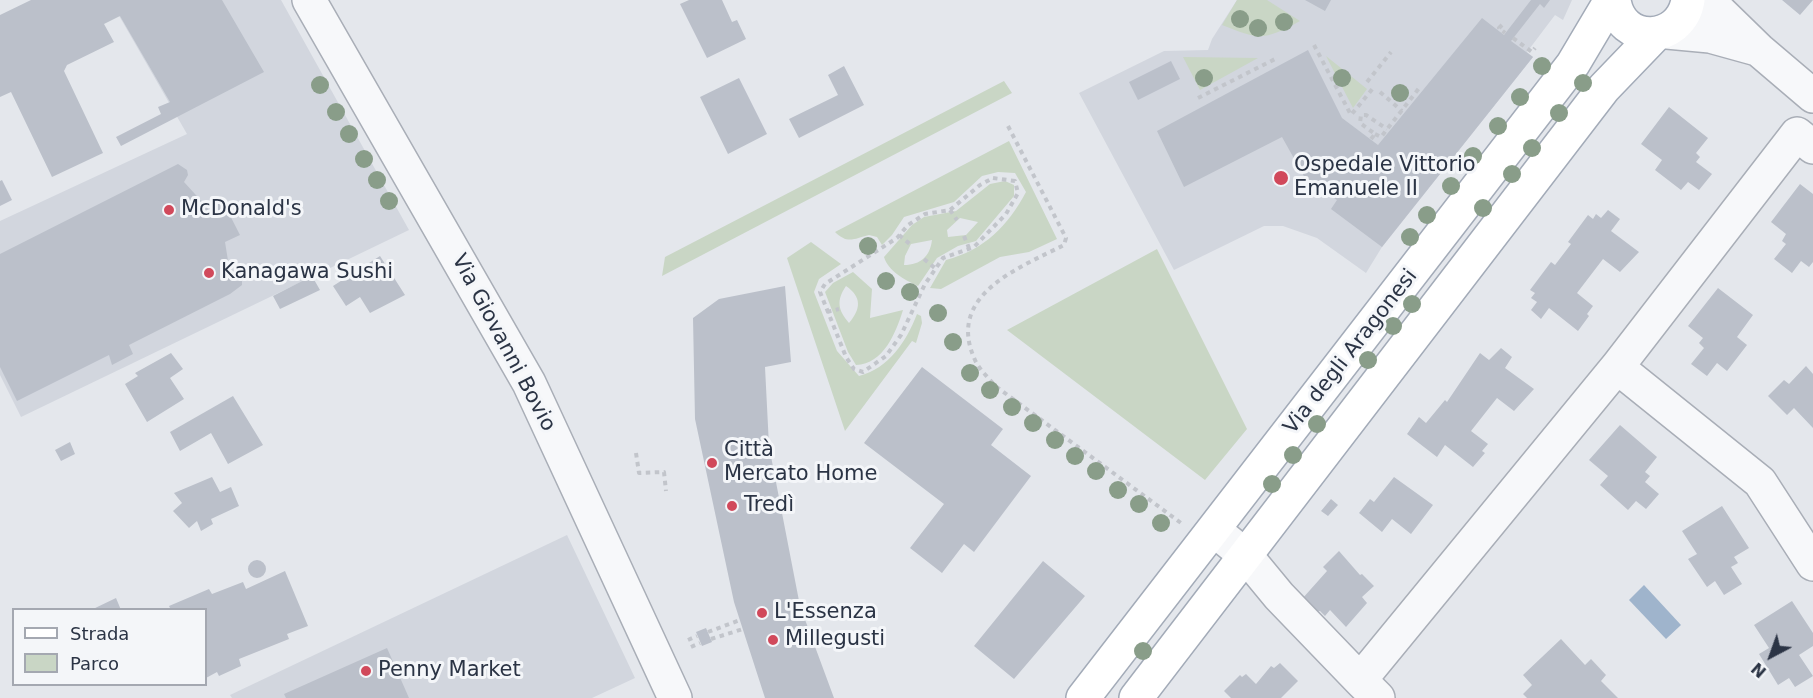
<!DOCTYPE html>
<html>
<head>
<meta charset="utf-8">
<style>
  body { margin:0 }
  #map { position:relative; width:1813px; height:698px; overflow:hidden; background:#e4e7ec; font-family:"DejaVu Sans",sans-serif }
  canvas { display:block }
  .legend { position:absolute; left:12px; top:608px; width:195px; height:78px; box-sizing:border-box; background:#f4f6f9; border:2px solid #a4a8b1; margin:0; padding:8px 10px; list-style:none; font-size:18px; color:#2b3445 }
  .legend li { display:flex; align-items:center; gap:12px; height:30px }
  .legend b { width:30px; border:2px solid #a4a8b1 }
  .north { position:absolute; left:1741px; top:626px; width:60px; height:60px; -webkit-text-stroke:4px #f4f6f9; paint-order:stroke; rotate:221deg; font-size:16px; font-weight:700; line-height:24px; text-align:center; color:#2b3445 }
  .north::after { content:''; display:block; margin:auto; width:21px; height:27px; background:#2b3445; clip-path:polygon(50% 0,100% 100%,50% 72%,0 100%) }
</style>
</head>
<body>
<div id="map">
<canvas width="1813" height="698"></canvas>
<ul class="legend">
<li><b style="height:8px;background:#fff"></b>Strada</li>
<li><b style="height:16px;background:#c9d6c5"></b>Parco</li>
</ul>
<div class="north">N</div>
</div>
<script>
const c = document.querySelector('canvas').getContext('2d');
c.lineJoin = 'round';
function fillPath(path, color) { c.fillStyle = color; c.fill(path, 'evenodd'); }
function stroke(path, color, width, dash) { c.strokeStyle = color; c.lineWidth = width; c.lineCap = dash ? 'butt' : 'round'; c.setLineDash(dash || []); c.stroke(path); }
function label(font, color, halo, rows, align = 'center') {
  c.font = font + ' "DejaVu Sans",sans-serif'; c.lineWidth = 6; c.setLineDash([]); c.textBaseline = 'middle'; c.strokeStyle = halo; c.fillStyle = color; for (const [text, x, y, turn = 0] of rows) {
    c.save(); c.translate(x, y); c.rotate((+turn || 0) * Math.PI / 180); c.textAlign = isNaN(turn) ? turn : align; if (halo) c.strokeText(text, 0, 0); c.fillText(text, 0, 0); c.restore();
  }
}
fillPath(new Path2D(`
  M110 0H281L409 230 21 417 0 375V221L187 134Z
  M1237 0H1572L1563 20 1555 15 1527 52 1533 57 1382 247 1366 273 1317 238 1283 226H1264L1174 270 1079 93 1164 51 1208 50 1212 39Z
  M567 535 635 678 592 698H232L230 695Z`), '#d2d6de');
fillPath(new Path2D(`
  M1237 0H1267L1300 21C1263 41 1260 40 1222 25Z
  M1326 56 1367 89 1353 108Z
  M1183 57 1258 58 1200 90Z
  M1004 81 1012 93 662 276 665 257Z
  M1009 141 1057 239 1029 252 1000 257 941 289 930 288 946 260C984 250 1008 226 1026 192L1015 173 998 172 982 176 954 202 904 217 892 235 882 245 877 237 869 235C854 239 847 244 835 232Z
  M1005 181 1014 185V196L976 241 958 246 937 258 918 286C905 280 888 271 884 257L912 225 924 217 956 211 990 184ZM960 218 978 222 966 235 948 237 947 230ZM932 240C930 256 921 265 904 265L905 256 911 244Z
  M811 242 841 264 819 279 814 292 837 351 859 376C889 368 906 342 917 314L921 316 922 323 916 343 912 341 845 431 787 258Z
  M1157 249 1247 429 1205 480 1007 330Z
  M853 272 872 289 870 318 903 310C896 332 884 364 856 365L848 352 825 292 833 283ZM846 286C862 297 861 309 849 323 838 310 836 301 846 286Z`), '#c9d6c5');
fillPath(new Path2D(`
  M1644 585 1681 625 1666 639 1629 600Z`), '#9fb4cc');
fillPath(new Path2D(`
  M31 0H222L264 72 121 146 116 137 161 114 158 107 170 102 120 16 104 24 114 42 67 65 64 71 103 153 52 177 11 92 0 97V15Z
  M689 0H722L732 22 737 20 746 39 707 58 680 4Z
  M1305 0H1331L1325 11Z
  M1531 0H1550L1544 8 1540 4 1511 41 1533 57 1382 247 1331 209 1337 200 1305 178 1282 137 1184 187 1157 131 1308 50 1342 118 1378 145 1482 18 1504 35Z
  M1782 0H1813L1800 15Z
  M1171 61 1180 79 1138 100 1129 82Z
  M844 66 864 105 799 138 789 119 838 95 828 75Z
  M739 78 767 134 728 154 700 97Z
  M1669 107 1708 138 1696 153 1700 157 1696 162 1712 174 1699 190 1688 182 1681 190 1655 170 1662 160 1641 144Z
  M178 164 187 170 188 175 184 182 205 205 220 196 240 235 225 242 230 273H238L242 278V285L230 294 129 345 133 354 112 365 109 355 17 401 0 367V254Z
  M2 180 12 200 0 206V181Z
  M1800 184 1813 194V262L1809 267 1801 261 1792 273 1774 259 1786 244 1782 241 1786 234 1771 222Z
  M1608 210 1620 219 1611 231 1639 252 1620 272 1603 259 1577 293 1593 306 1587 314 1589 316 1578 331 1549 308 1541 319 1531 310 1537 302 1531 298 1535 293 1530 290 1551 262 1555 265 1571 244 1568 242 1588 215 1593 219 1596 214 1601 218Z
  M380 256 405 295 370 313 360 297 346 306 333 286Z
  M312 276 320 290 280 309 273 296Z
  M785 286 791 362 765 367 769 446 800 606 834 698H765L734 602 695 419 693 318 719 299Z
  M1718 288 1753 315 1737 337 1747 345 1727 371 1717 363 1707 376 1691 364 1704 348 1699 343 1703 338 1688 326Z
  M1501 348 1512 357 1505 368 1534 389 1514 411 1497 398 1471 431 1488 444 1482 451 1485 453 1473 467 1445 445 1437 457 1407 434 1419 417 1426 423 1445 400 1447 402 1480 353 1489 360Z
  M171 353 183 369 170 378 184 399 147 422 125 384 138 376 135 373Z
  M1806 366 1813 374V428L1794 408 1787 415 1768 396 1784 380 1789 384Z
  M922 367 1003 429 991 445 1031 476 974 552 964 544 942 573 910 548 944 504 864 443Z
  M233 396 263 445 228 464 211 433 180 451 170 432Z
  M1620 425 1657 457 1645 472 1650 476 1645 482 1659 494 1646 509 1636 501 1628 510 1600 485 1608 476 1589 460Z
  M70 442 75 454 61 461 55 450Z
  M212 477 220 492 231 487 239 506 211 519 213 524 201 531 197 521 189 528 173 511 182 503 174 493Z
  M1394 477 1433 505 1411 534 1392 519 1382 532 1359 513 1370 499 1374 502Z
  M1331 499 1338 505 1328 516 1321 511Z
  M1722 506 1749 548 1734 557 1738 563 1731 567 1742 584 1724 595 1715 581 1707 587 1688 559 1697 554 1682 531Z
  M1339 551 1360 575 1362 574 1374 586 1362 597 1367 603 1346 627 1330 610 1325 616 1320 611 1316 612 1302 599 1327 571 1323 567Z
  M248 569a9 9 0 1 1 18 0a9 9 0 1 1-18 0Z
  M1043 561 1085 596 1014 679 974 646Z
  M285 571 308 626 287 634 289 639 239 659 241 666 219 676 217 672 206 678V610H171L169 606 209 589 212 594 243 582 246 589Z
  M116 598 121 610H91Z
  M1792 601 1813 633V646L1799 655 1813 676 1795 687 1789 678 1778 685 1759 654 1769 648 1754 625Z
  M706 628 712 642 702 646 696 632Z
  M1561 639 1585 665 1591 659 1606 675 1601 681 1618 698H1527L1523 694 1532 685 1523 675Z
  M387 648 409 698H286L284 694Z
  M1280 663 1298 681 1281 698H1231L1224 691 1240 675 1242 677 1246 674 1256 684 1271 666 1274 668Z`), '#bbc0ca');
const minor = new Path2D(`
  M309 0 529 383 675 698
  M1689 2 1721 13 1759 50 1813 96
  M1667 32 1710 36 1757 49
  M1617 367 1760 482 1813 564
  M1214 530 1246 556 1279 596 1360 680
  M1378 698 1360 680 1617 367 1797 134 1813 147`);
const major = new Path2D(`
  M1614 0C1620 46 1681 44 1688 0
  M1083 698 1573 64 1611 0
  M1136 698 1604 88 1655 35`);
stroke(minor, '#a9aeb7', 36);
stroke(major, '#a3abb8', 36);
stroke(new Path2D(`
  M1502 25 1499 28 1505 33
  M1513 38 1532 52 1535 48
  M1314 45 1351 115 1374 87
  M1367 82 1391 52
  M1380 92 1402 111
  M1198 98 1277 58
  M1008 126 1066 238 1064 245C1019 268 945 295 975 360 979 369 988 377 994 385L1181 523
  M1375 134 1381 137 1420 87
  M1371 139 1375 134 1360 123 1361 115H1366L1387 129
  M993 178 1015 181 1018 193 1006 214 974 247 943 258 925 284 901 335 886 356 863 372 854 369 846 357 820 292 825 284 897 238 908 225 925 214 950 210 980 185Z
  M950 210 957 220
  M899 235 911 245
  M964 236 969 248
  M924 259 936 269
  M827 312 839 309
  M636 453 639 473 664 472 666 491
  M708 632 740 620
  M711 639 743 629
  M688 640 697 636
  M691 647 700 643`), '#c2c5cb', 4, [4.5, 4.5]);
stroke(minor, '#f7f8fa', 33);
stroke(major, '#fff', 33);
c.fillStyle = '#899d89';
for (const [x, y] of [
  [1240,19],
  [1284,22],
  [1258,28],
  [1542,66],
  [1204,78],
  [1342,78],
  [1583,83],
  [320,85],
  [1400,93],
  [1520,97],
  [336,112],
  [1559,113],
  [1498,126],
  [349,134],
  [1532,148],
  [1473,156],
  [364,159],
  [1512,174],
  [377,180],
  [1451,186],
  [389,201],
  [1483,208],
  [1427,215],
  [1410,237],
  [868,246],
  [886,281],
  [910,292],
  [1412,304],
  [938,313],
  [1393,326],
  [953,342],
  [1368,360],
  [970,373],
  [990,390],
  [1012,407],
  [1033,423],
  [1317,424],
  [1055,440],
  [1293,455],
  [1075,456],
  [1096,471],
  [1272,484],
  [1118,490],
  [1139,504],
  [1161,523],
  [1143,651]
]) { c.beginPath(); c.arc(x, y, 9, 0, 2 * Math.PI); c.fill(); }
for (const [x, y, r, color] of [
  [1281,178,8,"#d1495b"],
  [169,210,6,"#d1495b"],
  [209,273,6,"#d1495b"],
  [712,463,6,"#d1495b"],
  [732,506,6,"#d1495b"],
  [762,613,6,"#d1495b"],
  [773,640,6,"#d1495b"],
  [366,671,6,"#d1495b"]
]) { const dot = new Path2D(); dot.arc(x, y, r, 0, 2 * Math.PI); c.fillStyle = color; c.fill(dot); stroke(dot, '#f4f6f9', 2); }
label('21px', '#2b3445', '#f4f6f9', [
  ["Ospedale Vittorio",1294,166],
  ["Emanuele II",1294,190],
  ["McDonald's",181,210],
  ["Kanagawa Sushi",221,273],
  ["Città",724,451],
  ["Mercato Home",724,475],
  ["Tredì",744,506],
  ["L'Essenza",774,613],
  ["Millegusti",785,640],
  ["Penny Market",378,671]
], 'left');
label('21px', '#2b3445', '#f4f6f9', [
  ["Via Giovanni Bovio",503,343,62],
  ["Via degli Aragonesi",1351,352,-52]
]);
</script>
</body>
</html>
